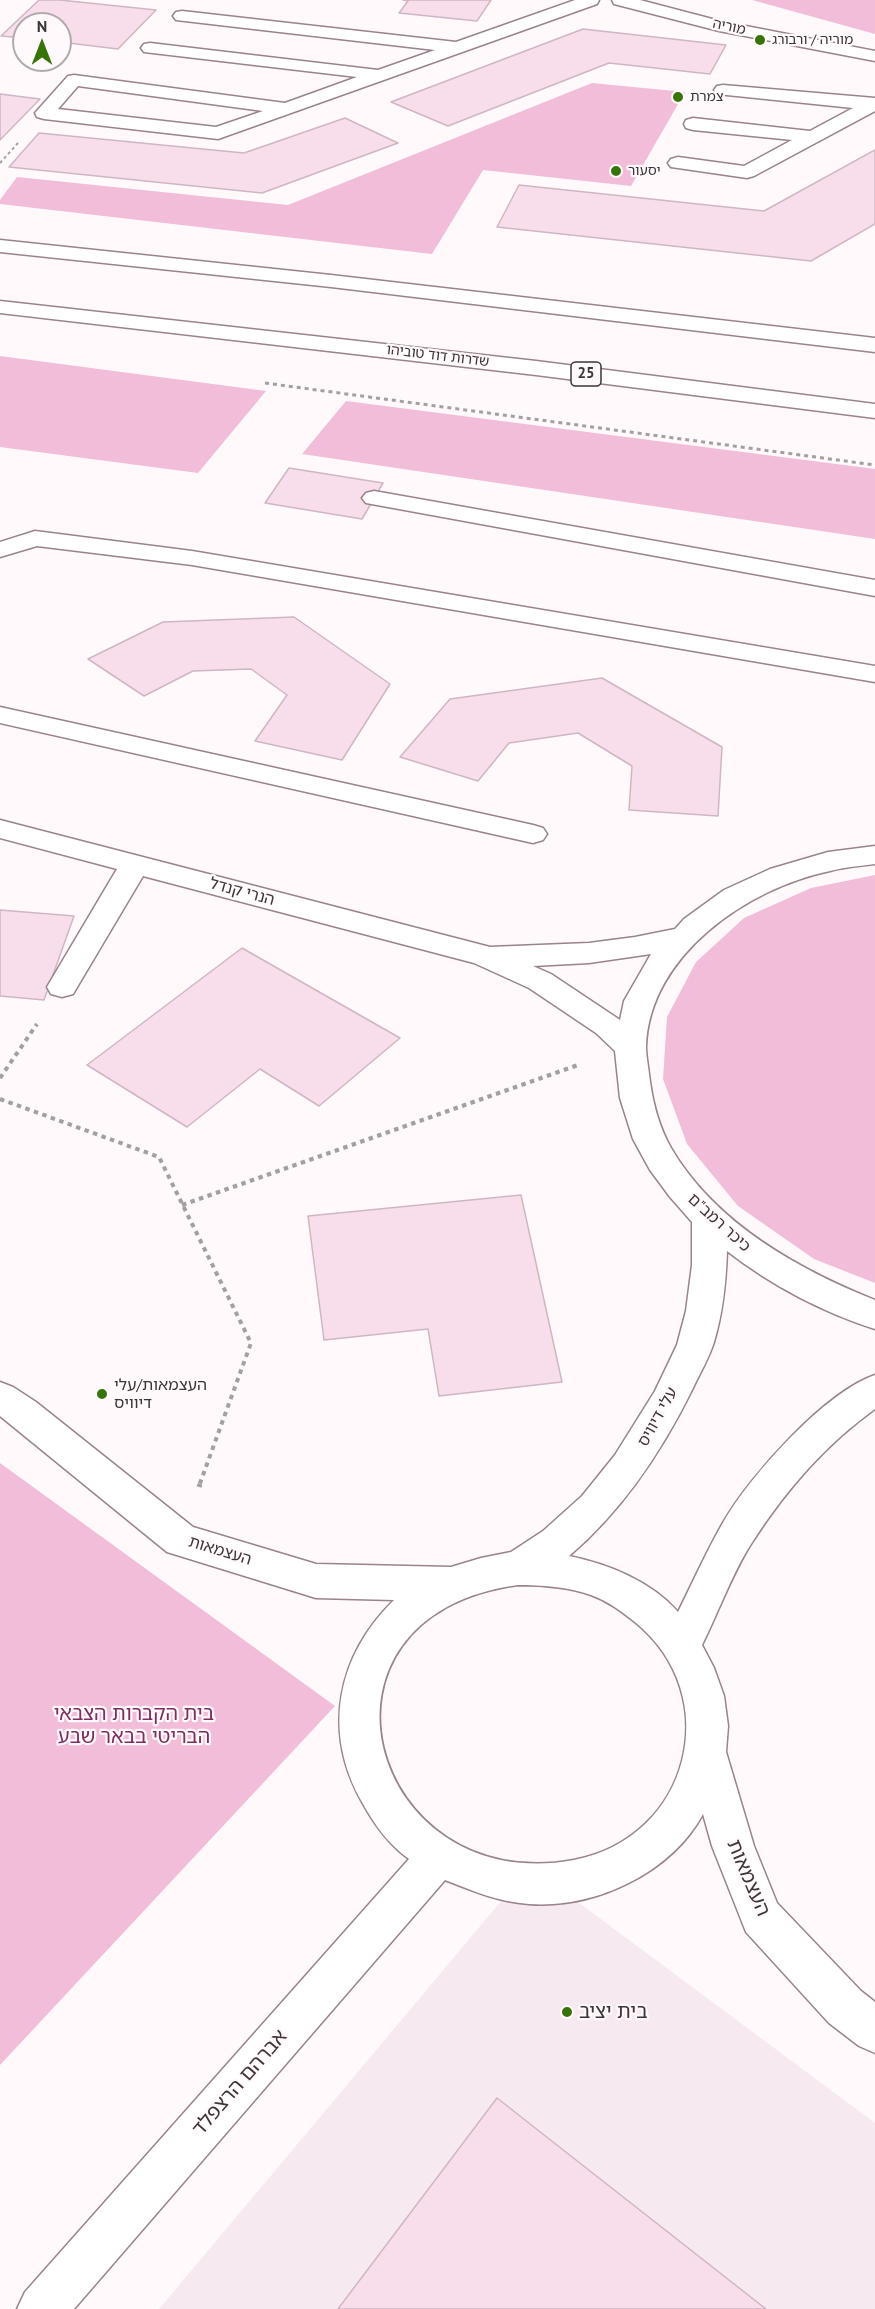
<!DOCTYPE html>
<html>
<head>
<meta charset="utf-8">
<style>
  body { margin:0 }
  #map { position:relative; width:875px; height:2309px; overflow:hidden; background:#fff9fc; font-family:"PT Sans",sans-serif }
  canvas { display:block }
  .north { position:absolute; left:12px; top:12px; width:60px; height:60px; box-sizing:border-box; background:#fff9fc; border:2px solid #b1aaae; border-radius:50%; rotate:0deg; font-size:16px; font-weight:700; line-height:24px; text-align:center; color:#3d3338 }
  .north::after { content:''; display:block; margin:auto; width:21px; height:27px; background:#387307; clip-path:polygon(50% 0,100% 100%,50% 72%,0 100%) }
</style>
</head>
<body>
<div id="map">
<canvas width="875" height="2309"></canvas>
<div class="north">N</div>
</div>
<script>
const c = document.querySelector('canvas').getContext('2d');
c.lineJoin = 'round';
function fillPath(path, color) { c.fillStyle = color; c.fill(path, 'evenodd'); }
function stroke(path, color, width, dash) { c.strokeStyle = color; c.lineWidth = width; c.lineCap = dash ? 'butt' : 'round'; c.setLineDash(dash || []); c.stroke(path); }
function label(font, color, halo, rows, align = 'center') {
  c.font = font + ' "PT Sans","Noto Sans Hebrew",sans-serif'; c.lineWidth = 4.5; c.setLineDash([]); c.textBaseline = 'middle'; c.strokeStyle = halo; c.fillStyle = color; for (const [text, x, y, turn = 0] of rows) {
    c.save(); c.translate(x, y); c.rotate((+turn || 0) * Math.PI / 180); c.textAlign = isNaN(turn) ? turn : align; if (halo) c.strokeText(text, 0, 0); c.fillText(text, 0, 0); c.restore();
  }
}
fillPath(new Path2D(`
  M502 1900 578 1902 875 2123V2309H159Z`), '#f7e9f0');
fillPath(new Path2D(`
  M752 0H875V34Z
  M592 83 685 92 631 186 483 170 432 254 0 204V200L17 177 288 205Z
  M0 356 266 391 198 473 0 447Z
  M346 401 875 469V539L302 454Z
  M875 875V1283L814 1259 738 1206 687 1144 663 1079 667 1017 696 962 744 918 811 888Z
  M0 1463 335 1706 0 2065Z`), '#f2bdd9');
const building = new Path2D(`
  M39 0H60L156 10 118 49 60 42V24H24V38L1 36Z
  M403 0H491L477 21 399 13 408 1Z
  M583 29 726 45 710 74 609 63 448 126 391 102Z
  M0 94 40 99 0 140Z
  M345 118 398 143 262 193 9 167 39 133 244 153Z
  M875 150V224L811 261 497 227 519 185 764 211Z
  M289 468 383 483 362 519 265 503Z
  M294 617 390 684 342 760 255 741 287 695 251 669 193 671 144 696 88 659 163 622Z
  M602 678 722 747 718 816 629 810 632 766 578 733 509 743 478 781 400 757 450 699Z
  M0 910 74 916 44 1000 0 996Z
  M242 948 400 1038 319 1106 260 1069 187 1127 87 1065Z
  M521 1195 562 1382 439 1396 428 1329 324 1340 308 1216Z
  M497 2098 766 2309H338Z`);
fillPath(building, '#f8deeb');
stroke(building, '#d0b6c3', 1.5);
const minor = new Path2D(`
  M575 0H599L597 4 218 139 44 119 37 117 35 113 68 76 74 75 285 103 357 77 144 52 141 48 144 44 150 43 378 70 435 50 176 20 173 16 176 12 182 11 456 42ZM78 86 263 111 216 127 58 109Z
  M612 0H640L720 21 875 51V61L719 31 614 4Z
  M723 85 875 98V111L754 176 747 178 671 167 668 163 671 159 678 157 744 166 792 140 693 130 686 128 684 124 686 120 693 118 810 131 853 108 717 94 714 90 717 86Z
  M374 491 875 580V596L366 503 362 498 366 493Z
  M35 531 192 551 875 666V682L192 565 37 546 0 557V542Z
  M0 707 533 825 543 828 547 834 543 840 533 843 0 723Z
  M0 820 490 947 589 943 635 937 675 929 684 919 724 890 770 869 828 852 875 846V864C860 866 845 867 830 871 748 888 649 955 646 1047 646 1056 648 1065 649 1074 652 1100 658 1125 671 1148 715 1223 797 1269 875 1300V1329C822 1312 771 1285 727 1251 726 1282 723 1312 714 1342 709 1358 700 1373 693 1388 662 1451 623 1510 569 1556 608 1564 651 1581 678 1612 693 1582 707 1550 724 1521 750 1476 825 1392 875 1375V1409C826 1444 786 1490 753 1541 734 1569 718 1613 702 1645L714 1668 724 1696 728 1726 726 1752 754 1846 777 1903 861 1991 875 2002V2053L859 2046 829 2023 746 1932 712 1846 703 1814C671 1873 595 1909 529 1904 499 1902 473 1891 445 1880L74 2309H17L25 2292 409 1859C388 1844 374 1824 362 1802 322 1731 337 1656 394 1600L316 1598 167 1552 0 1416V1382L13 1387 36 1402 193 1527 316 1564 451 1567 481 1558 511 1552 543 1531 582 1496 615 1455 655 1391 677 1345 686 1311 692 1265V1222L670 1197 650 1170 633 1139 620 1098 615 1051 596 1033 529 988 474 963 143 876 73 994 62 997 51 994 47 987 117 869 0 838ZM651 954 624 1001 620 1020 551 974 533 966 589 963ZM518 1585C542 1585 568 1587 591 1595 608 1601 621 1611 635 1622 726 1696 690 1838 574 1860 369 1898 290 1616 518 1585Z`);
const highway = new Path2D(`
  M0 240 331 275 875 338V352L331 287 0 252Z
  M0 301 536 361 875 404V418L536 375 0 313Z`);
stroke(minor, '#9a828e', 3);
stroke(highway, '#9a828e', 3);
stroke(new Path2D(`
  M0 163 18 143`), '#a69ea2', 2, [3, 3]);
stroke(new Path2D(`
  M265 383 875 465`), '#a69ea2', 3, [4, 4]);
stroke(new Path2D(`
  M0 1078 37 1024
  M0 1099 159 1157 251 1343 199 1486
  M182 1205 578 1065`), '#a69ea2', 4, [4.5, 4.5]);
stroke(new Path2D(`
  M199 1487 200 1484`), '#a69ea2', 5, [6, 6]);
fillPath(minor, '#fff');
fillPath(highway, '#fff');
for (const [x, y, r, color] of [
  [760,40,6,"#387307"],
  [678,97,6,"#387307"],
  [616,171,6,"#387307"],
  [102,1394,6,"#387307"],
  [567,2012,6,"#387307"]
]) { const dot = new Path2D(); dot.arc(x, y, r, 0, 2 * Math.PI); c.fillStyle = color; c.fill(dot); stroke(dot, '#fff9fc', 2); }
label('14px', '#3d3338', '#fff9fc', [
  ["מוריה",729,27,12],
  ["שדרות דוד טוביהו",438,356,7]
]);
label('14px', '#3d3338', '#fff9fc', [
  ["מוריה / ורבורג",772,40],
  ["צמרת",690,97],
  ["יסעור",628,171]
], 'left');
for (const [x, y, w] of [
  [586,374,30]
]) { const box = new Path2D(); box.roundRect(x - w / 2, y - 12, w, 24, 4.5); c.fillStyle = '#fff9fc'; c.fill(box); stroke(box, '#3d3338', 1.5); }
label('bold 15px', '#3d3338', null, [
  ["25",586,374]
]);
label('16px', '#3d3338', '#fff9fc', [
  ["הנרי קנדל",242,892,15],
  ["כיכר רמב\"ם",719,1223,42],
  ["עלי דיוויס",658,1417,-61],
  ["העצמאות",220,1551,17]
]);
label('16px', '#3d3338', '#fff9fc', [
  ["העצמאות/עלי",114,1385],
  ["דיוויס",114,1403]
], 'left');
label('20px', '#7f2c5f', '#fff9fc', [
  ["בית הקברות הצבאי",134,1714],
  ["הבריטי בבאר שבע",134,1737]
]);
label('20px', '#3d3338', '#fff9fc', [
  ["העצמאות",748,1878,67],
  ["אברהם הרצפלד",240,2083,-49]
]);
label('20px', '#3d3338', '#fff9fc', [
  ["בית יציב",579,2012]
], 'left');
</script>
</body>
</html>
